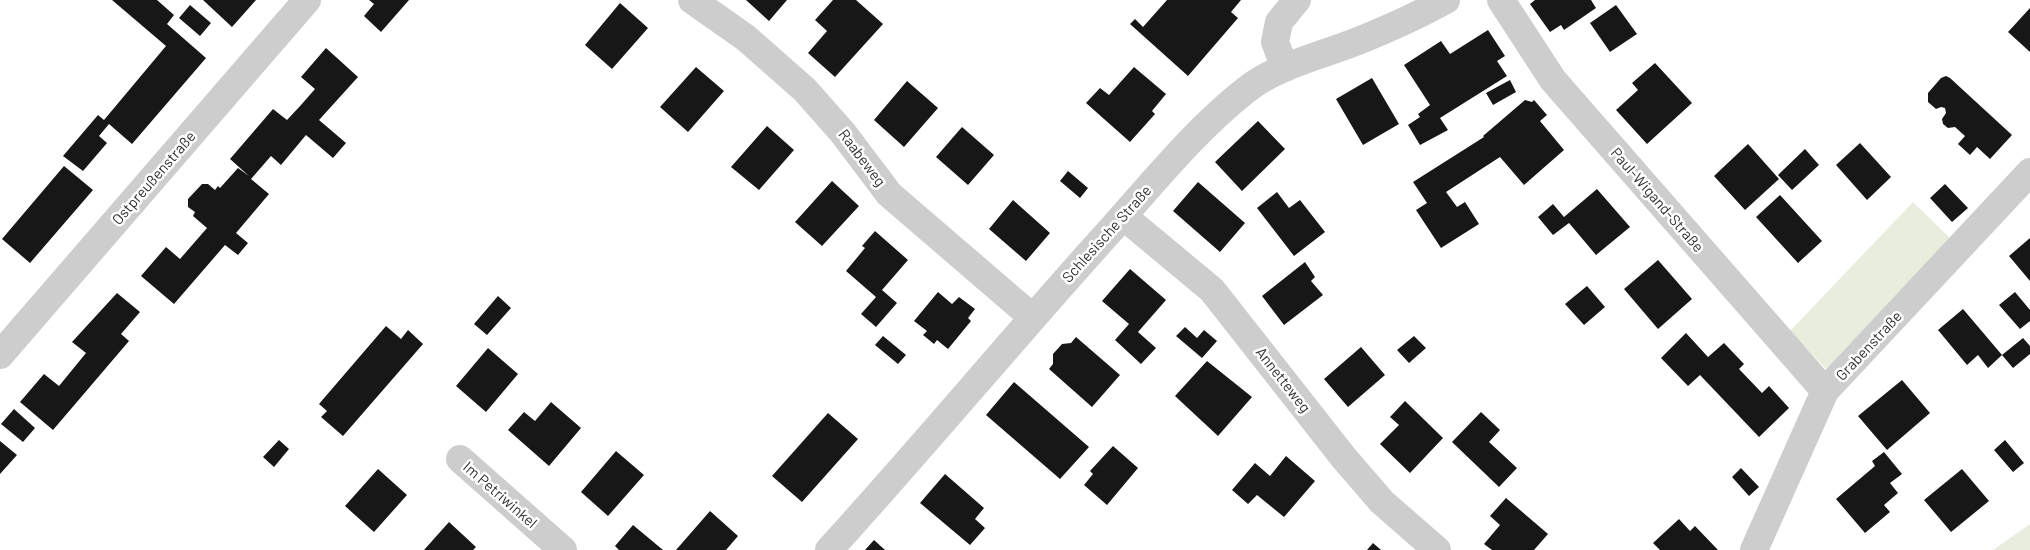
<!DOCTYPE html>
<html>
<head>
<meta charset="utf-8">
<style>
  body { margin:0 }
  canvas { display:block; background:#fff }
</style>
</head>
<body>
<canvas width="2030" height="550"></canvas>
<script>
const c = document.querySelector('canvas').getContext('2d');
c.lineJoin = 'round';
function fillPath(path, color) { c.fillStyle = color; c.fill(path, 'evenodd'); }
function stroke(path, color, width, dash) { c.strokeStyle = color; c.lineWidth = width; c.lineCap = dash ? 'butt' : 'round'; c.setLineDash(dash || []); c.stroke(path); }
function label(font, color, halo, rows, align = 'center') {
  c.font = font + ' Barlow,sans-serif'; c.lineWidth = 5; c.setLineDash([]); c.textBaseline = 'middle'; c.strokeStyle = halo; c.fillStyle = color; for (const [text, x, y, turn = 0] of rows) {
    c.save(); c.translate(x, y); c.rotate((+turn || 0) * Math.PI / 180); c.textAlign = isNaN(turn) ? turn : align; if (halo) c.strokeText(text, 0, 0); c.fillText(text, 0, 0); c.restore();
  }
}
fillPath(new Path2D(`
  M1913 202 1950 238 1828 371 1790 331Z
  M2030 524V550H1993Z`), '#e8eedd');
fillPath(new Path2D(`
  M112 0H157L174 15 167 24 206 58 132 144 109 124 99 136 107 143 83 171 63 156 98 115 104 120 166 46Z
  M203 0H256L232 27Z
  M369 0H409L381 32 364 16 374 4Z
  M746 0H787L769 21Z
  M833 0H856L883 24 835 77 808 53 827 31 815 20Z
  M1167 0H1241L1231 12 1238 18 1188 76 1130 24 1135 19 1143 27Z
  M1535 0H1591L1596 8 1564 30 1561 25 1550 32 1530 4Z
  M620 3 648 28 612 69 585 45Z
  M190 5 211 23 200 36 179 18Z
  M1616 5 1637 34 1610 52 1590 23Z
  M2030 8V52L2008 32Z
  M1488 30 1505 56 1497 61 1507 76 1440 118 1448 130 1420 145 1408 125 1420 117 1418 114 1430 105 1404 65 1441 41 1450 54Z
  M326 48 358 77 319 120 346 143 333 158 306 135 281 165 271 156 251 179 269 194 236 233 248 243 238 255 225 245 174 304 141 276 166 247 180 259 207 228 193 216 195 212 188 207V199L202 184H208L215 190 218 186 220 188 238 168 249 176 230 159 273 109 287 120 301 105 315 89 301 77Z
  M1655 63 1692 103 1647 144 1616 110 1638 90 1632 83Z
  M696 67 724 91 688 132 660 107Z
  M1134 67 1166 94 1152 111 1155 114 1130 142 1086 103 1100 88 1109 95Z
  M1946 76 1950 78 2012 135 1990 159 1977 147 1970 155 1958 144 1965 136 1955 127 1948 128 1943 124 1942 119 1946 113 1945 108 1941 107 1936 109 1928 102V93L1941 78Z
  M1372 78 1399 124 1363 145 1336 99Z
  M1510 80 1516 92 1493 105 1486 93Z
  M907 81 938 108 904 147 874 120Z
  M1525 100 1532 102 1534 100 1547 115 1540 121 1564 150 1524 185 1500 157 1446 192 1457 207 1465 202 1479 224 1441 248 1416 210 1427 203 1413 182 1484 137 1483 136Z
  M1258 121 1285 149 1242 191 1215 162Z
  M767 126 794 150 759 190 731 167Z
  M962 127 994 155 968 185 936 157Z
  M1860 143 1891 177 1867 200 1836 165Z
  M1748 144 1779 179 1745 210 1714 176Z
  M1805 149 1819 165 1792 190 1778 175Z
  M64 166 93 190 30 263 2 239Z
  M1068 171 1088 188 1080 198 1060 181Z
  M832 181 859 206 822 246 795 222Z
  M1198 182 1245 223 1220 252 1173 211Z
  M1945 184 1968 208 1952 222 1930 198Z
  M1597 189 1630 227 1596 255 1569 223 1553 235 1538 217 1553 204 1564 217Z
  M1277 192 1289 208 1300 200 1325 232 1294 256 1257 208Z
  M1780 195 1822 241 1798 263 1756 217Z
  M1013 200 1050 233 1026 261 989 229Z
  M875 231 908 260 882 290 897 303 876 327 861 314 876 297 846 271 865 248 862 246Z
  M2030 238V281L2009 256Z
  M1658 260 1692 299 1658 329 1624 289Z
  M1305 262 1315 277 1311 281 1323 295 1284 325 1262 296Z
  M1130 269 1166 300 1138 332 1156 348 1141 364 1115 340 1129 324 1102 301Z
  M1587 286 1605 307 1584 325 1565 304Z
  M938 292 952 304 959 297 975 309 968 318 971 321 948 349 937 340 934 344 923 335 927 331 914 321Z
  M2015 292 2030 310V321L2020 329 1999 305Z
  M117 293 140 312 121 334 129 341 53 430 20 402 44 374 59 386 86 353 72 342Z
  M498 296 511 308 487 335 474 324Z
  M1963 309 2002 355 1988 368 1978 355 1967 365 1938 330Z
  M386 326 401 339 408 330 423 344 343 436 321 417 327 411 319 404Z
  M1185 327 1197 338 1204 330 1217 341 1202 358 1176 336Z
  M1686 333 1708 357 1724 343 1744 364 1739 369 1762 393 1769 386 1789 408 1759 437 1700 375 1688 386 1661 358Z
  M883 336 906 355 898 364 875 345Z
  M1414 336 1426 348 1409 363 1397 350Z
  M1076 337 1120 375 1092 407 1049 369 1053 364V354L1062 344 1071 343Z
  M2023 338 2030 346V354L2013 368 2002 355Z
  M1361 347 1385 375 1348 407 1324 379Z
  M488 348 518 374 486 412 456 386Z
  M1207 361 1252 397 1218 436 1175 396Z
  M1902 380 1930 413 1887 450 1858 416Z
  M1014 382 1089 447 1060 479 986 415Z
  M1405 401 1443 438 1410 473 1380 444 1399 425 1390 417Z
  M551 402 581 428 549 466 508 430 524 412 535 421Z
  M14 409 35 428 23 442 1 424Z
  M1481 412 1500 430 1489 442 1517 468 1499 487 1452 442Z
  M828 413 858 439 802 502 772 476Z
  M279 440 289 449 274 467 263 457Z
  M2005 440 2024 463 2013 472 1994 450Z
  M0 441 17 455 0 474Z
  M1113 446 1138 468 1107 505 1084 485 1093 474 1090 471Z
  M616 451 644 475 608 516 581 492Z
  M1884 452 1902 474 1890 483 1898 493 1884 505 1890 512 1865 533 1836 499 1875 466 1872 461Z
  M1286 456 1315 481 1284 517 1257 495 1248 504 1232 490 1255 463 1270 476Z
  M1741 468 1759 487 1749 496 1732 477Z
  M378 469 407 495 374 532 345 506Z
  M1962 469 1989 501 1951 532 1924 500Z
  M945 474 984 508 975 519 985 528 970 545 920 503Z
  M1506 498 1548 534 1534 550H1492L1484 544 1500 525 1490 516Z
  M710 511 738 536 726 550H676Z
  M1679 519 1690 531 1695 526 1718 550H1660L1653 543Z
  M449 522 476 547 473 550H424Z
  M633 525 663 550H619L615 546Z
  M874 540 885 550H865Z
  M1373 543 1381 550H1367Z`), '#171717');
stroke(new Path2D(`
  M692 0 746 38 805 90 843 133 889 194 1032 317
  M1501 0 1553 80 1825 391
  M1285 68 1275 42 1279 22 1297 0
  M1123 216 1212 290 1344 458 1382 502 1437 550
  M0 355 307 0
  M460 459 563 550
  M829 550C924 446 1014 337 1108 233 1152 184 1194 131 1246 90 1275 66 1323 55 1358 41 1388 29 1417 16 1446 0
  M1754 550 1825 391 2030 172`), '#cdcdcd', 28);
label('15px', '#303030', '#fff', [
  ["Raabeweg",862,158,53],
  ["Ostpreußenstraße",154,178,-49],
  ["Paul-Wigand-Straße",1657,200,49],
  ["Schlesische Straße",1107,234,-48],
  ["Grabenstraße",1869,346,-47],
  ["Annetteweg",1283,380,52],
  ["Im Petriwinkel",500,495,41]
]);
</script>
</body>
</html>
